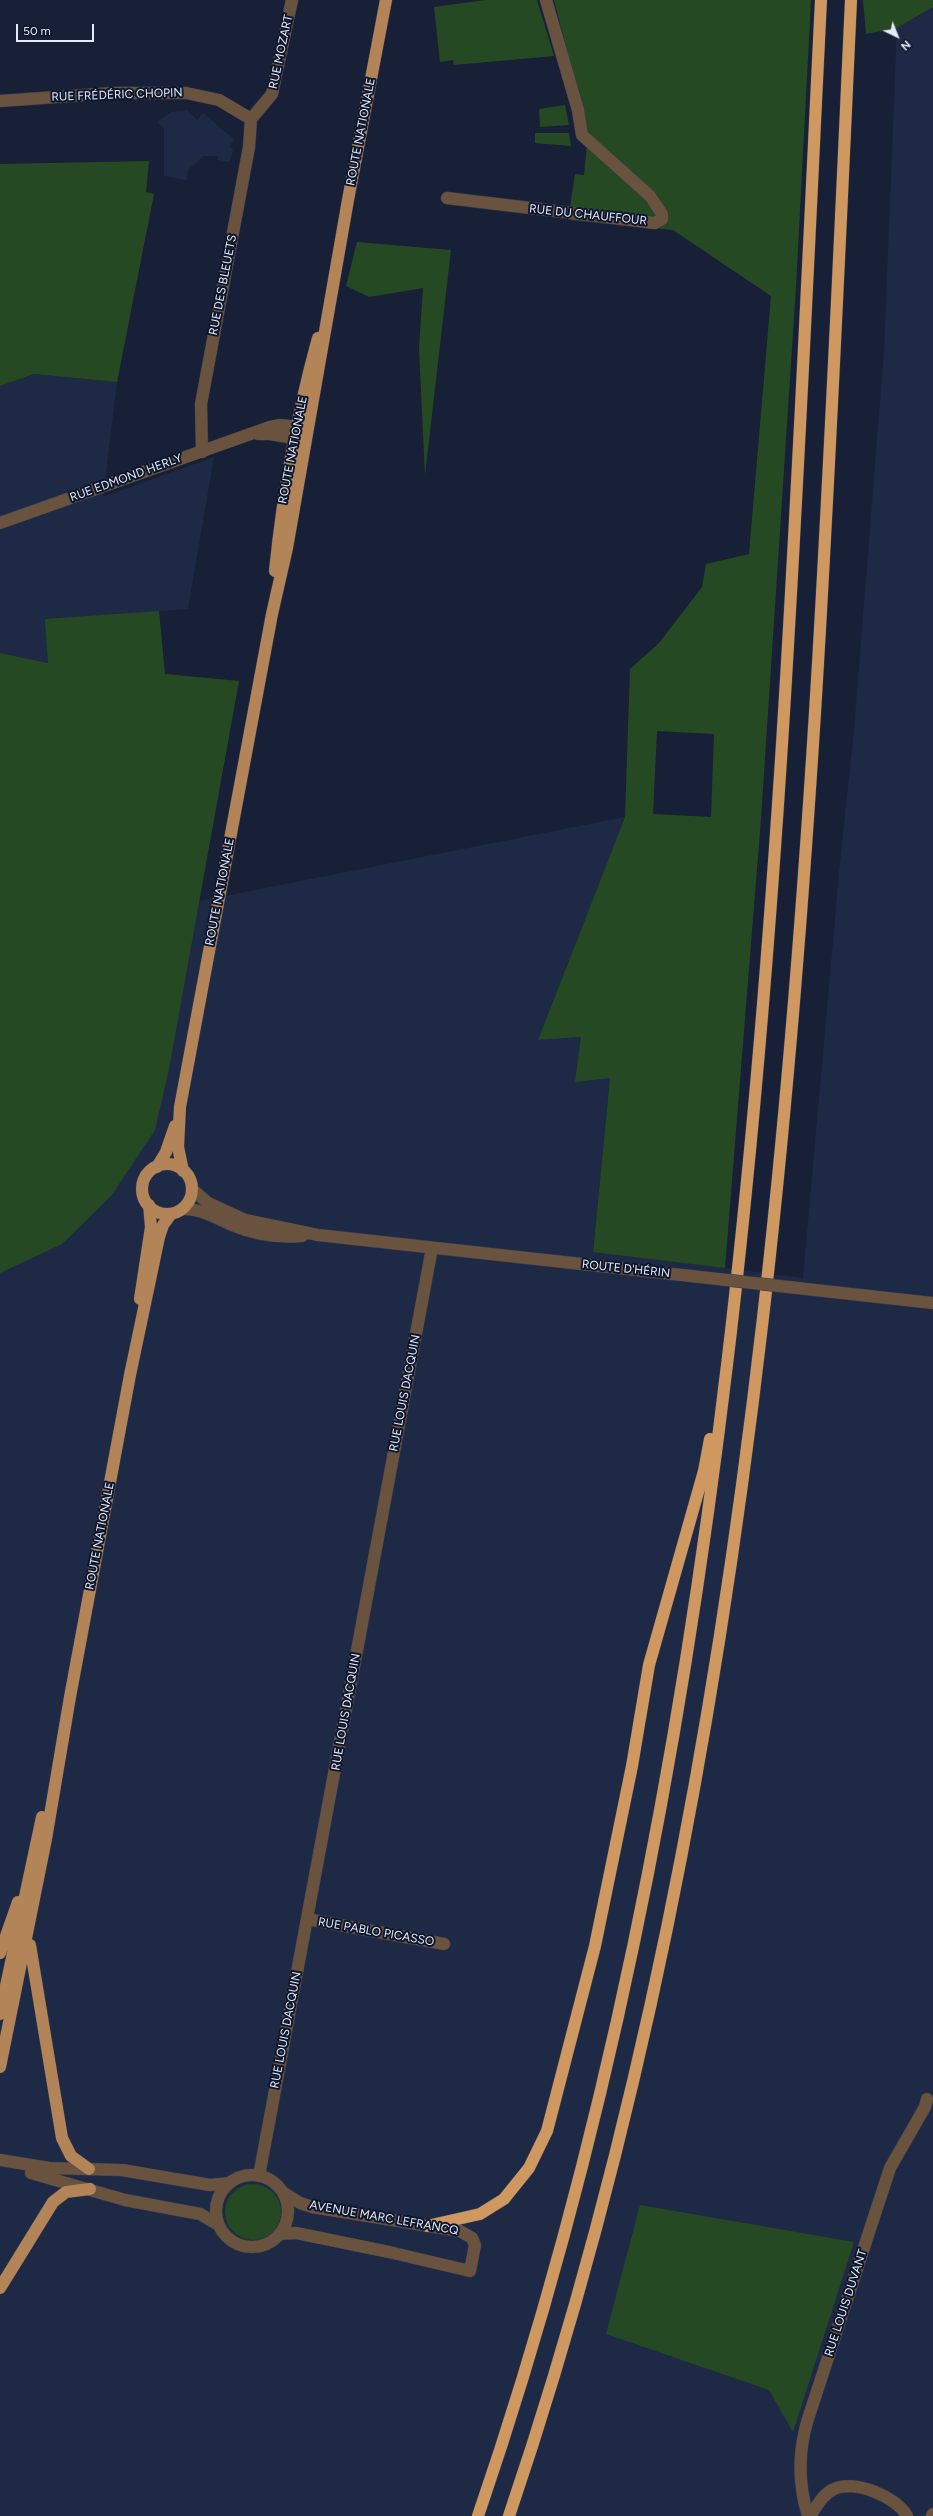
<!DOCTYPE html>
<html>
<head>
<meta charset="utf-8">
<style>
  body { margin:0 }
  #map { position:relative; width:933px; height:2516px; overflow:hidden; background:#172036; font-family:Figtree,sans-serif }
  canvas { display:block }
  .north { position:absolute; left:877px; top:16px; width:40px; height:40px; -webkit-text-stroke:3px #0e162c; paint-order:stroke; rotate:137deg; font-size:11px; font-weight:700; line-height:16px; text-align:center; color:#e4eafa }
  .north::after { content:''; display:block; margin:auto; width:14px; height:18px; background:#e4eafa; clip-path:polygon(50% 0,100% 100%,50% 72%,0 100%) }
  .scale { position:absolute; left:16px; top:24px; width:78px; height:18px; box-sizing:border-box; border:2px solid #e4eafa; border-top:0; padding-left:5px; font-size:12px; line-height:14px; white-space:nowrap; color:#e4eafa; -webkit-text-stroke:3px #0e162c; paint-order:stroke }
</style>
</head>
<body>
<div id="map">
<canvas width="933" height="2516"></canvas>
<div class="north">N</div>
<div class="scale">50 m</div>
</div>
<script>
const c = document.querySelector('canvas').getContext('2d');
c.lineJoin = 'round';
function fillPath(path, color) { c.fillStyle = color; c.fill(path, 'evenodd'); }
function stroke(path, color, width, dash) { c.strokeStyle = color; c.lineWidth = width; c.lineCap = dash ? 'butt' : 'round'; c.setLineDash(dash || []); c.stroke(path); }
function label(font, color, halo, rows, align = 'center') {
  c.font = font + ' Figtree,sans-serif'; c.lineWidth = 4; c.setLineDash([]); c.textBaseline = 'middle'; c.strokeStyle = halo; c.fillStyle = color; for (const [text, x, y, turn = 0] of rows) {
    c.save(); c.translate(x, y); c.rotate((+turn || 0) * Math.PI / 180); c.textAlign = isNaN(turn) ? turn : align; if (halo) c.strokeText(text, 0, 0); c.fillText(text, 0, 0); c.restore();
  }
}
fillPath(new Path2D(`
  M933 7V2516H0V676L48 663 0 653V386L34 374 117 382 103 497 214 457 188 609 159 611 165 674 239 681 199 901 625 817 538 1040 581 1037 610 1077 593 1251 803 1278 840 862 854 730 884 351 897 28Z
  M186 109 197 120 203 113 235 140 229 146 233 150 230 162 218 160V156H203L188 170 187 180 164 176V128L158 122 171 112 184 111Z`), '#1e2945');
fillPath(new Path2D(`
  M485 0H537L554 56 454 65 453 60 440 62 434 7Z
  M554 0H811L796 287 761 819 725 1268 593 1252 610 1078 575 1082 581 1037 538 1040 625 817 630 669 659 643 702 587 706 564 749 554 771 296 673 230 568 220 575 174 584 175 588 133ZM657 731 714 734 711 817 653 814Z
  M863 0H933V7L897 28 866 34Z
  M565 105 569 125 540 127 539 109Z
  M535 133H569L571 146 535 143Z
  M149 161 146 192 154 194 117 382 34 374 0 386V164Z
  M357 242 451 250 425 475 419 349 423 288 369 297 346 286Z
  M159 611 165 674 239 681 169 1069 155 1130 111 1196 62 1244 0 1273V653L48 663 45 619Z
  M225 2212a28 28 0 1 1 56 0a28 28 0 1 1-56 0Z
  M640 2205 854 2242 793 2432 769 2390 606 2334Z`), '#254a23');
const minor = new Path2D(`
  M0 101 113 93H186L219 100 251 119
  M251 119 272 94 292 0
  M447 198 655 223 662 219V214L650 196 582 135 578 110 546 0
  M258 434H270L305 440
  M202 452 201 404 249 147 251 119
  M0 523 270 427 280 425 306 428
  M192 1189 208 1203 245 1220 318 1235 700 1277
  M182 1209C201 1208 215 1218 232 1225 255 1235 277 1238 302 1236
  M797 1288 933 1303
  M307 1919 444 1944
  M0 2160 49 2168 122 2170 210 2185 230 2183
  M31 2173 125 2200 200 2214 219 2225
  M216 2211a36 36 0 1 1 72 0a36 36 0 1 1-72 0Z
  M259 2176 432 1248
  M280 2234 296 2233 389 2252 470 2271 475 2245 472 2238 460 2231 312 2207 300 2203 284 2193
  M808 2516C798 2484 798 2454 807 2422L890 2168 925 2107 927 2099
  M810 2516C817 2506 823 2494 834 2489 854 2479 897 2497 907 2516
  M932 2516 933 2514`);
const major = new Path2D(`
  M275 571C283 492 297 414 318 338
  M142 1189a25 25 0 1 1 50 0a25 25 0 1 1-50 0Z
  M157 1167 166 1152 175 1126
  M183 1171 178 1147 180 1107 272 614 287 548 348 200 386 0
  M140 1299 151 1227 149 1205
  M30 1945 62 2138 71 2156 89 2169
  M0 1953 18 1902
  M0 2014 42 1817
  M0 2067 46 1839 70 1697 130 1375 159 1237 163 1225 171 1214
  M0 2288 53 2202 66 2192 90 2189`);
const highway = new Path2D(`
  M427 2226 480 2214 504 2199 529 2168 547 2131 595 1946 632 1766 649 1665 704 1471 710 1439
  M478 2516C755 1708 779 845 821 0
  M509 2516C783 1708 812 845 851 0`);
stroke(minor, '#343c51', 13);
stroke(major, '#343c51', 13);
stroke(highway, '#343c51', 13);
stroke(minor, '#69533e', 12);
stroke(major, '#b28457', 12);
stroke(highway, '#cf9860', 12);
const minorBridge = new Path2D(`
  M700 1277 797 1288`);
stroke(minorBridge, '#343c51', 13, []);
stroke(minorBridge, '#69533e', 12);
label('12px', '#e4eafa', '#0e162c', [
  ["RUE MOZART",281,52,-78],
  ["RUE FRÉDÉRIC CHOPIN",117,95,-2],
  ["ROUTE NATIONALE",361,132,-79],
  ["RUE DU CHAUFFOUR",588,215,6],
  ["RUE DES BLEUETS",223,285,-79],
  ["ROUTE NATIONALE",293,450,-79],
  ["RUE EDMOND HERLY",126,478,-20],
  ["ROUTE NATIONALE",220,892,-79],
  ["ROUTE D'HÉRIN",626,1269,6],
  ["RUE LOUIS DACQUIN",405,1393,-79],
  ["ROUTE NATIONALE",100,1536,-79],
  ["RUE LOUIS DACQUIN",346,1712,-80],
  ["RUE PABLO PICASSO",376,1932,10],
  ["RUE LOUIS DACQUIN",286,2030,-79],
  ["AVENUE MARC LEFRANCQ",384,2218,10],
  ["RUE LOUIS DUVANT",846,2303,-72]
]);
</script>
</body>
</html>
